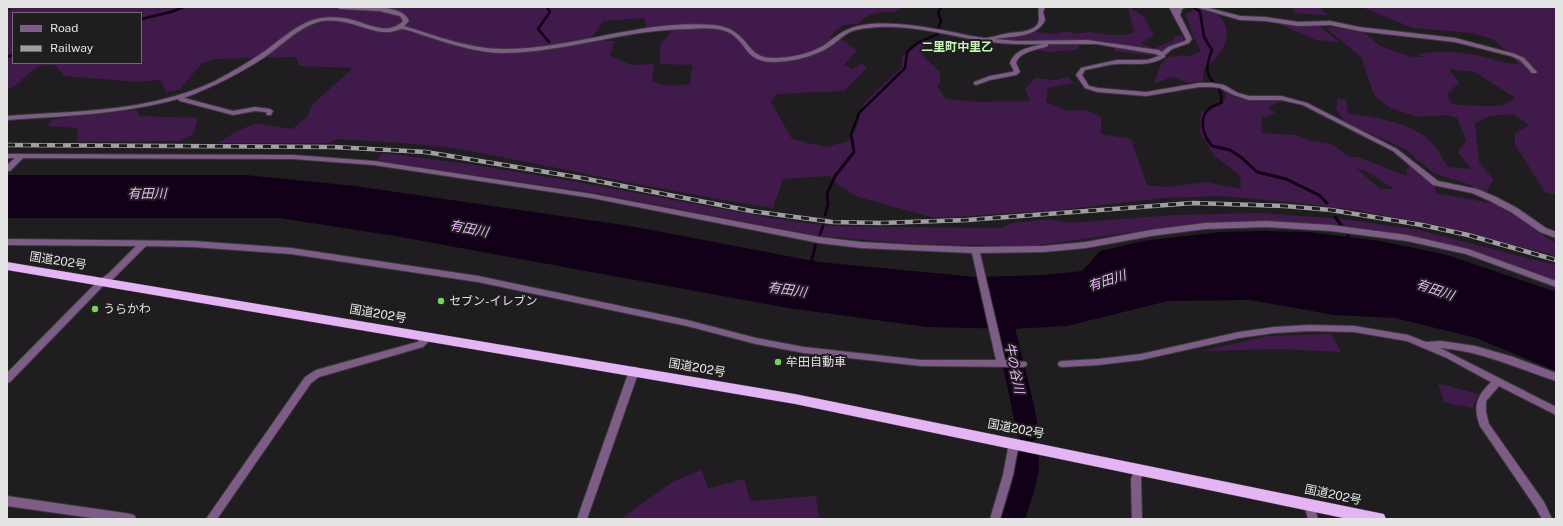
<!DOCTYPE html>
<html>
<head>
<meta charset="utf-8">
<style>
  body { margin:0 }
  #map { position:relative; width:1563px; height:526px; overflow:hidden; background:#1f1d1f; font-family:"Public Sans",sans-serif }
  canvas { display:block }
  .frame { position:absolute; inset:0; border:8px solid #e5e4e5; pointer-events:none }
  .legend { position:absolute; left:12px; top:12px; width:130px; height:52px; box-sizing:border-box; background:#1f1d1f; border:1px solid #6e6d6e; margin:0; padding:5px 7px; list-style:none; font-size:12px; color:#e5e4e5 }
  .legend li { display:flex; align-items:center; gap:8px; height:20px }
  .legend b { width:20px; border:1px solid #6e6d6e }
</style>
</head>
<body>
<div id="map">
<canvas width="1563" height="526"></canvas>
<div class="frame"></div>
<ul class="legend">
<li><b style="height:5px;background:#7d5d86"></b>Road</li>
<li><b style="height:5px;background:#a1a0a1"></b>Railway</li>
</ul>
</div>
<script>
const c = document.querySelector('canvas').getContext('2d');
c.lineJoin = 'round';
function fillPath(path, color) { c.fillStyle = color; c.fill(path, 'evenodd'); }
function stroke(path, color, width, dash) { c.strokeStyle = color; c.lineWidth = width; c.lineCap = dash ? 'butt' : 'round'; c.setLineDash(dash || []); c.stroke(path); }
function label(font, color, halo, rows, align = 'center') {
  c.font = font + ' "Public Sans","Noto Sans JP",sans-serif'; c.lineWidth = 4; c.setLineDash([]); c.textBaseline = 'middle'; c.strokeStyle = halo; c.fillStyle = color; for (const [text, x, y, turn = 0] of rows) {
    c.save(); c.translate(x, y); c.rotate((+turn || 0) * Math.PI / 180); c.textAlign = isNaN(turn) ? turn : align; if (halo) c.strokeText(text, 0, 0); c.fillText(text, 0, 0); c.restore();
  }
}
fillPath(new Path2D(`
  M13 7H903C894 14 893 11 883 12 873 12 863 17 858 24L843 25 829 37 843 40 857 51 844 65 852 69 862 63 867 68 844 91 777 94 771 102 792 139 826 147 848 141 856 128 864 103 902 67V56C910 52 915 45 924 42L923 56 940 72V83L937 86 946 99 981 102 1030 101 1025 89 1035 78 1056 80 1068 77 1074 83 1048 88 1046 102 1068 111 1087 110 1101 117V134L1131 139 1147 185 1167 187 1206 182 1241 189 1240 176 1214 155 1200 133 1201 112 1223 104 1226 95 1223 90C1244 104 1259 101 1283 101L1268 107 1275 113 1262 118 1261 133 1297 135 1311 141 1331 144 1350 157H1357L1408 176 1406 170 1409 166 1435 187 1436 193 1496 204 1514 213 1550 240 1556 242V256L1436 225 1354 210 1289 202 1221 196 1163 198 1051 211 935 218 858 197 838 185 830 176 783 179 773 208C669 192 567 169 464 150 422 143 379 142 337 139L329 143H218L235 132 256 123 292 129 307 117 312 105 353 68 299 66 296 57 216 59 202 63 179 90 166 92 160 80 138 82 64 76 55 65 38 66 13 87 7 89V12ZM13 13H141V63H13ZM644 18 646 27 672 30 660 46V64L692 65 690 84 668 86 652 82 654 64 631 65 610 56 614 41H593L592 37 604 21ZM1356 168 1368 172 1394 189H1380Z
  M1129 7 1143 16 1154 35 1141 43 1154 49 1173 40 1176 35 1184 37 1181 43 1167 47 1157 56 1114 51V46L1111 42 1079 39 1081 43 1077 50 1048 52 1037 50 1045 41 996 40 997 37 1036 32 1056 34 1069 31 1075 34 1088 32 1108 35H1125L1134 32 1128 8Z
  M1292 7H1319L1328 15C1317 15 1306 13 1295 14Z
  M1362 7H1556V194L1546 193 1515 145V133L1529 125 1513 114 1490 116 1475 123 1479 162 1493 179 1486 193 1468 184 1433 173 1405 149 1345 122 1336 109 1338 98 1346 100 1348 113C1372 117 1409 122 1428 139 1436 146 1442 158 1448 167L1471 169 1458 152 1466 140 1457 118 1445 115 1418 117 1390 108 1374 95 1361 57 1327 29 1329 27 1365 33 1380 46 1412 57H1426L1416 55C1450 46 1479 56 1512 64H1519L1495 40 1472 33 1413 28ZM1449 69 1475 72 1515 98 1501 106H1477L1452 104 1447 94 1459 83Z
  M1197 8C1203 9 1211 10 1215 13 1239 29 1222 57 1204 68L1203 81 1188 83 1173 77 1154 83 1161 64 1168 57 1183 55 1188 57 1201 51 1192 34 1186 14Z
  M1277 23 1303 26H1319L1339 42 1316 40Z
  M136 110 140 116 198 118 193 134 180 141 77 142 78 128 46 126 54 119Z
  M382 153 476 165 577 182 777 219 828 226 1001 228 1012 223 1050 219 1069 223 1174 215 1259 213 1343 219 1419 230 1555 265 1556 281 1469 250 1406 235 1349 226 1268 221 1196 223 1034 246 911 244 821 236 584 191 377 161Z
  M1331 334 1341 352 1278 349 1202 351 1268 336Z
  M1438 383 1478 394 1473 408 1444 402Z
  M702 470 708 488 744 479 750 501 816 496 819 519H620L674 481Z`), '#401a4a');
fillPath(new Path2D(`
  M7 175H245L355 186 630 226 819 262 976 277 1044 275 1082 271 1100 251 1143 241 1220 232 1262 231 1308 232 1380 241 1447 255 1556 292V371L1476 338 1395 318 1334 315 1250 300 1168 301 1067 326 1012 329 927 327 788 308 395 236 279 218H7Z`), '#120019');
stroke(new Path2D(`
  M547 7 550 12 538 29 549 42
  M1194 7 1200 12 1204 37 1212 50C1197 86 1224 78 1221 103 1217 105 1212 106 1209 109 1200 115 1202 132 1208 140
  M141 19 171 12 184 7
  M938 29 941 21 938 12 942 7
  M7 57 13 55
  M852 140 851 135 859 113 905 68 907 52 917 43 938 34`), '#120019', 2.5);
stroke(new Path2D(`
  M1207 139 1212 146 1230 150 1242 158 1257 172 1286 179 1319 195 1327 203
  M825 215 828 204 827 194 835 176 854 152 852 139
  M1335 217 1348 234V241
  M820 234 823 226
  M811 263 816 243`), '#120019', 3);
fillPath(new Path2D(`
  M995 299 1002 301 1015 328 1034 405 1039 433 1036 440 1028 443 1020 440 1017 433 995 328 985 306 988 301Z
  M1028 446 1036 449C1045 466 1031 501 1025 519H1001L1011 488 1016 456 1020 449Z`), '#120019');
const minor = new Path2D(`
  M337 7C353 7 403 2 409 21L404 26C436 36 470 49 504 49 574 49 643 19 714 25 722 26 730 28 736 33 751 44 751 58 774 58 790 58 809 54 823 46 832 40 839 33 849 29 863 23 881 23 896 24 916 25 937 29 957 33 965 35 975 37 984 38 991 38 1002 34 1010 33 1018 32 1030 32 1036 26 1042 21 1037 13 1039 7H1045L1043 12 1045 20C1037 38 1011 36 994 39L1018 41 1087 40 1158 50 1162 52 1168 47 1185 41 1186 39 1169 7H1175L1176 9 1177 7H1187L1182 9 1180 15 1192 39 1189 43 1172 49 1165 55V57C1149 67 1133 63 1116 64 1106 65 1095 68 1085 70L1082 75 1089 86 1098 88 1146 92 1199 83H1212L1224 85 1238 93 1249 96H1281L1307 103 1397 149 1438 181 1477 189 1496 197 1517 208 1546 228 1556 232V238L1540 232 1511 212 1490 201 1472 193 1433 185 1393 151 1303 105 1281 100H1249L1234 95 1220 88 1212 87H1199L1146 96 1097 92 1085 88 1076 75 1081 68 1085 67 1117 60H1147L1159 56 1156 54 1096 44H1048V46C1037 50 1020 51 1016 63L1020 72 1016 75 990 80 976 85 974 84V82L990 76 1012 72 1014 71 1010 63C1015 49 1029 48 1042 44 1020 45 999 44 978 40 946 35 913 25 879 27 869 28 857 28 848 33 839 39 831 47 822 51 807 58 789 62 773 62 744 61 749 45 730 33 718 27 702 28 689 29 627 29 567 52 504 53 479 53 453 45 429 37 421 35 411 30 402 29 399 29 397 31 394 31 388 33 382 32 376 31 357 26 338 17 318 22 298 28 282 45 265 57 239 74 213 87 184 98L233 111 255 107 270 109 273 111 271 115H267L266 112 255 111 233 115 180 101 178 99C122 114 65 116 7 120V116C76 111 151 112 215 81 232 72 249 62 265 51 280 40 295 26 313 20 325 16 338 17 349 19 367 23 388 37 403 21L400 16 379 11 340 9Z
  M1196 7H1205L1240 16 1265 17 1298 22 1330 21 1359 27 1455 38 1515 54 1524 58 1537 72 1536 73H1532L1520 60 1511 56 1455 42 1359 31 1330 25 1298 26 1265 21 1240 20Z
  M7 154 293 155 374 161 592 194 819 237 861 242 914 245 975 247 1044 246 1086 242 1151 230 1205 223 1266 221 1331 225 1407 235 1468 249 1556 281V287L1466 254 1407 241 1331 231 1266 227 1205 229 1151 236 1086 248 1044 252 980 253 1005 360 1026 362 1027 364 1026 366 1023 367 921 366 804 353 756 344 687 326 478 282 291 254 193 247 146 246 114 278 105 284 10 382 7 383V373L99 280 108 274 136 246 7 245V239L193 241 291 248 478 276 687 320 756 338 804 347 921 360H996L972 253 861 248 819 243 592 198 374 165 293 159 23 158 10 171H7V165L15 158H7Z
  M1309 325 1354 326 1408 335 1426 342 1441 341 1475 346 1513 357 1556 373V381C1517 368 1481 351 1440 348L1556 407V415L1499 386 1486 401V412L1489 424 1544 502 1552 519H1542L1536 508 1480 426C1473 406 1476 397 1491 382L1447 358 1407 341 1354 332 1309 331 1274 333 1239 338 1141 360 1098 365 1062 367 1059 366 1058 364 1059 362 1062 361 1098 359 1141 354 1239 332 1274 327Z
  M429 334 432 335 433 337 423 347 319 377 311 383 217 519H206L305 377 316 370 417 342 426 335Z
  M634 367 637 368 639 371 587 519H577L629 371 631 368Z
  M1014 439 1017 440 1019 443 1013 475 1000 519H990L1003 475 1009 443 1011 440Z
  M1140 465 1144 466 1145 469 1141 479 1142 519H1132L1131 479 1136 466Z
  M7 496 131 514 135 516 136 519H99L7 506Z
  M1309 500 1313 502 1318 519H1308L1304 505 1305 502Z`);
const trunk = new Path2D(`
  M7 262 795 394 1379 513 1384 514 1386 519H1348L795 404 7 270Z`);
stroke(minor, '#3b393b', 2);
stroke(trunk, '#3b393b', 1);
fillPath(minor, '#7d5d86');
fillPath(trunk, '#e5b4f4');
const rail = new Path2D(`
  M7 145 333 147 426 152 582 178 751 211 832 222 881 223 967 220 1193 203 1285 206 1331 210 1422 225 1468 235 1556 260`);
stroke(rail, '#a1a0a1', 4.5);
stroke(rail, '#1f1d1f', 3, [8]);
for (const [x, y, r, color] of [
  [441,301,4,"#77d259"],
  [95,309,4,"#77d259"],
  [778,362,4,"#77d259"]
]) { const dot = new Path2D(); dot.arc(x, y, r, 0, 2 * Math.PI); c.fillStyle = color; c.fill(dot); stroke(dot, '#1f1d1f', 1.5); }
label('bold 12px', '#c3f4b4', '#1f1d1f', [
  ["二里町中里乙",957,47]
]);
label('12px', '#e5e4e5', '#1f1d1f', [
  ["国道202号",58,261,9],
  ["国道202号",378,314,10],
  ["国道202号",697,368,10],
  ["国道202号",1016,429,11],
  ["国道202号",1333,495,12]
]);
label('12px', '#e5e4e5', '#1f1d1f', [
  ["セブン-イレブン",449,301],
  ["うらかわ",103,309],
  ["牟田自動車",786,362]
], 'left');
label('italic 13px', '#e9b6f8', '#1f1d1f', [
  ["有田川",147,194],
  ["有田川",469,229,11],
  ["有田川",1107,281,-18],
  ["有田川",787,290,8],
  ["有田川",1435,290,19],
  ["牛の谷川",1014,368,78]
]);
</script>
</body>
</html>
